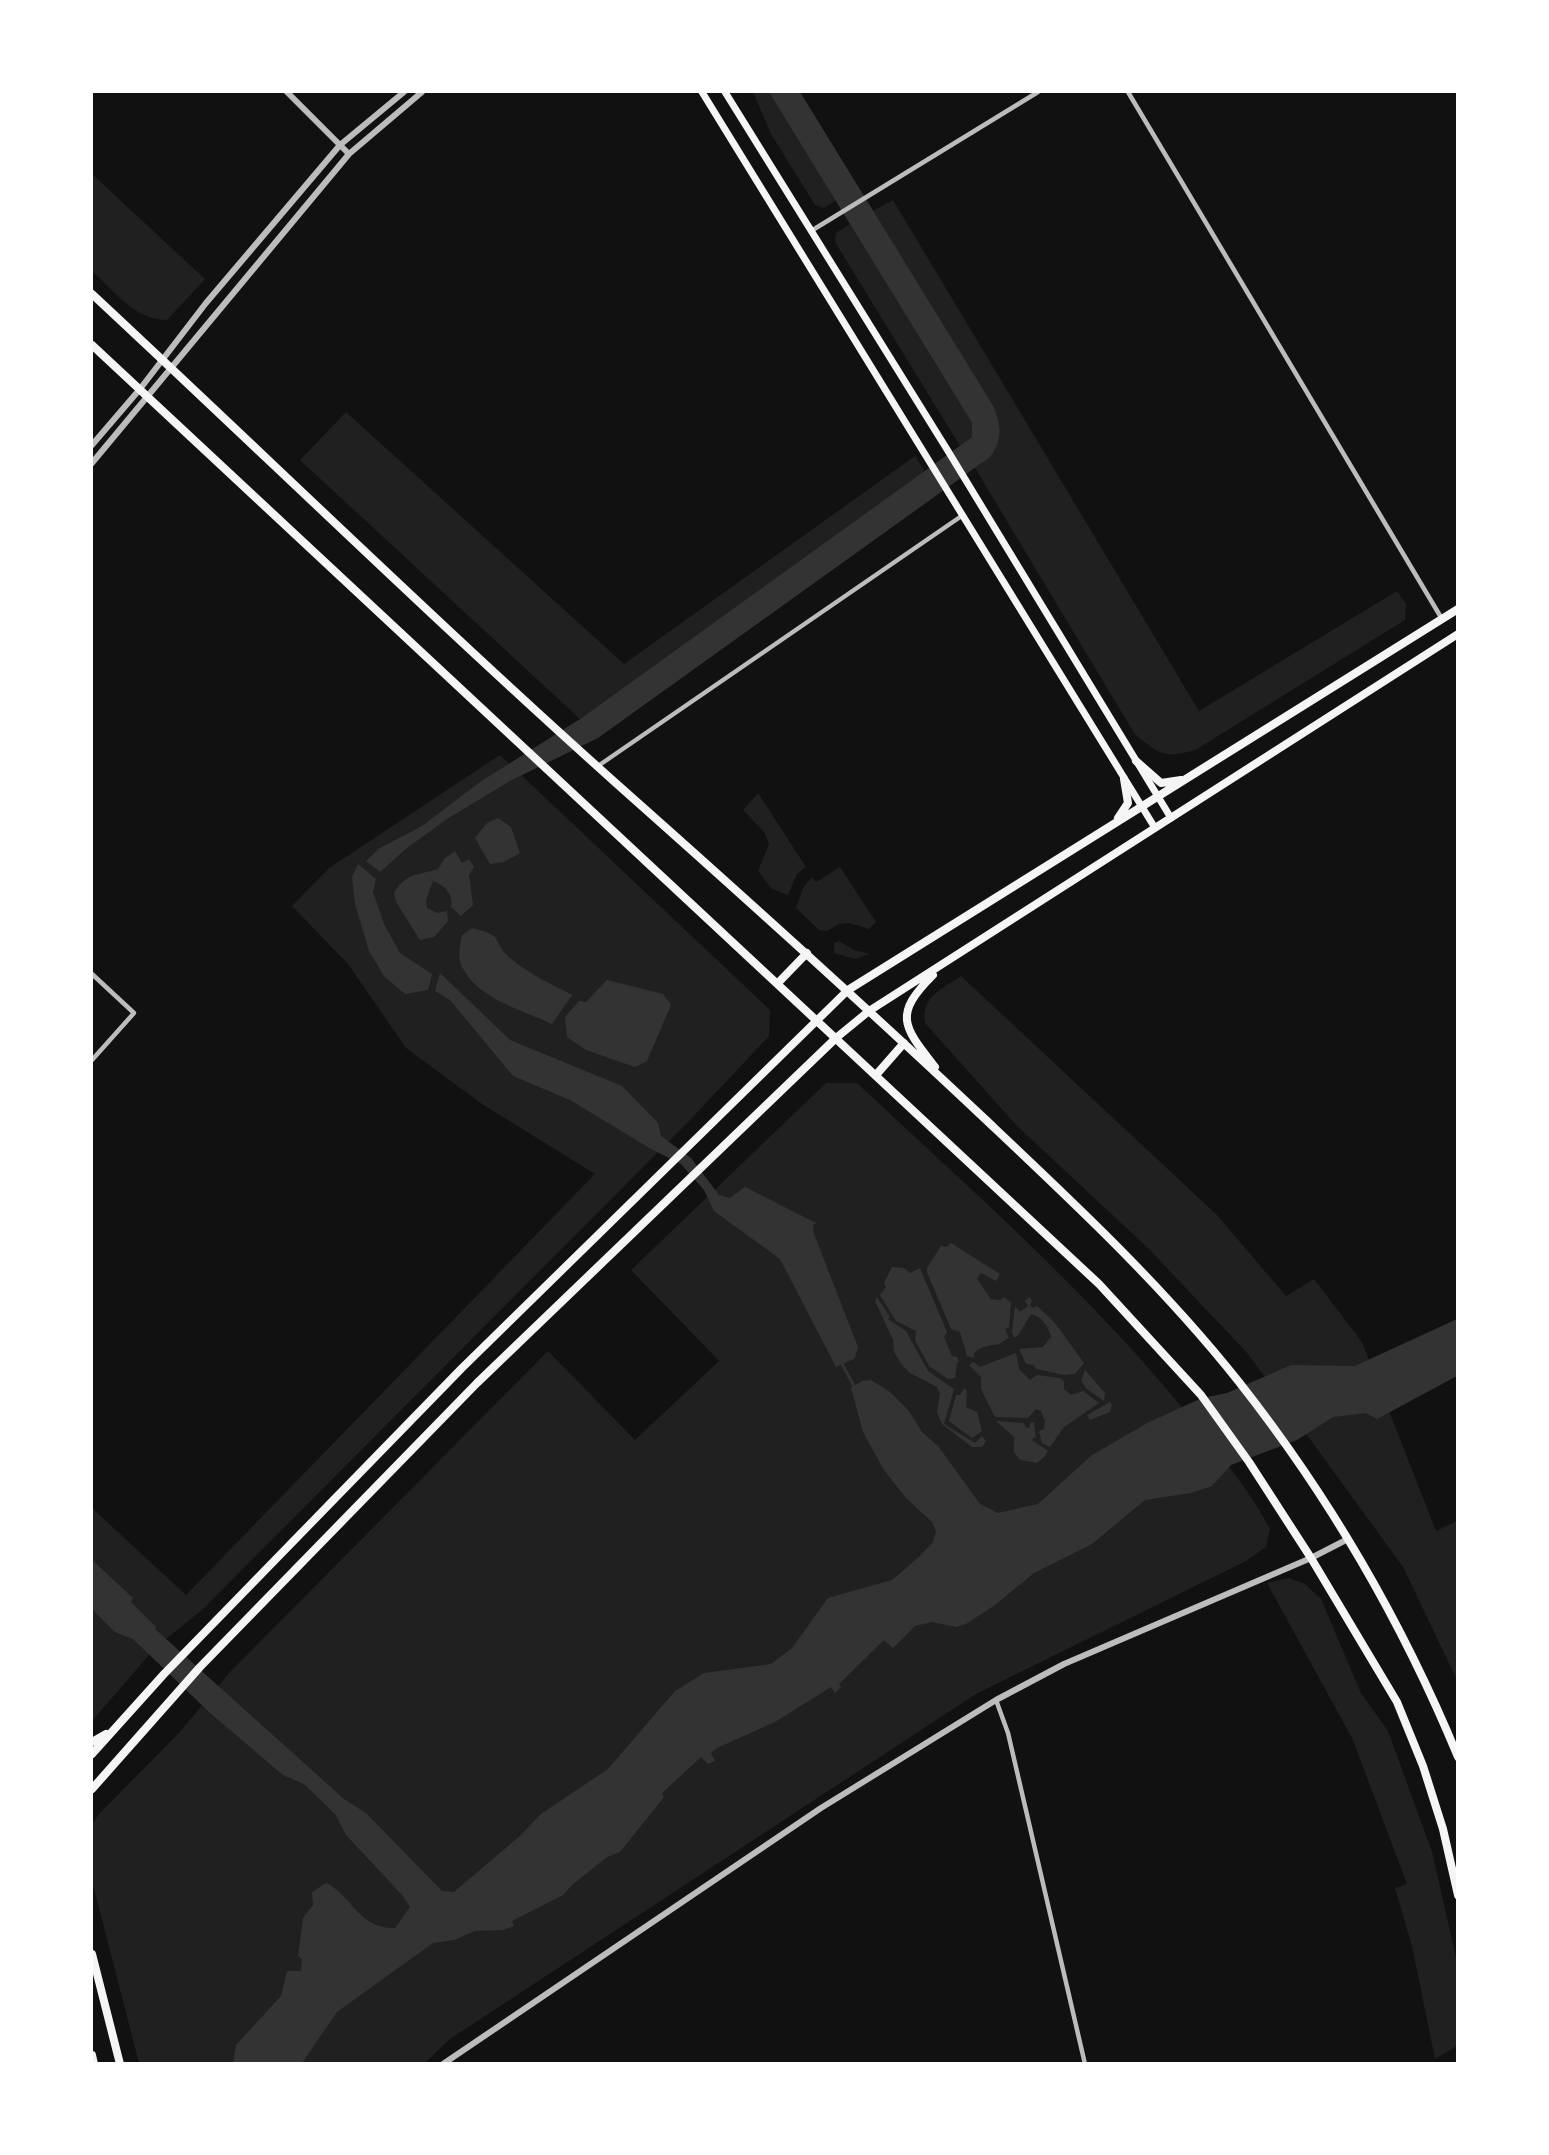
<!DOCTYPE html>
<html>
<head>
<meta charset="utf-8">
<style>
  body { margin:0 }
  #map { position:relative; width:1549px; height:2155px; overflow:hidden; background:#111; font-family:"Golos Text",sans-serif }
  canvas { display:block }
  .frame { position:absolute; inset:0; border:93px solid #fff; pointer-events:none }
</style>
</head>
<body>
<div id="map">
<canvas width="1549" height="2155"></canvas>
<div class="frame"></div>
</div>
<script>
const c = document.querySelector('canvas').getContext('2d');
c.lineJoin = 'round';
function fillPath(path, color) { c.fillStyle = color; c.fill(path, 'evenodd'); }
function stroke(path, color, width, dash) { c.strokeStyle = color; c.lineWidth = width; c.lineCap = dash ? 'butt' : 'round'; c.setLineDash(dash || []); c.stroke(path); }
fillPath(new Path2D(`
  M753 92H769L836 200 824 208 815 205 771 134Z
  M92 174 205 279 167 320C135 320 114 291 92 271Z
  M893 200 1199 711 1397 591 1406 604 1405 620 1197 749C1165 760 1158 754 1134 733L975 468C997 452 1003 434 994 407L873 211Z
  M850 224 972 423V437L960 446 835 242 836 233Z
  M346 412 624 664 915 456 925 472 580 719 300 460Z
  M500 755 770 1010 769 1036 691 1119 202 1610 156 1647 92 1721V1508L186 1595 595 1174 482 1104 406 1048 348 964 292 906 329 868Z
  M758 793 806 867 797 874 788 895 772 889 758 871 769 844 764 832 743 810Z
  M840 867 876 922 869 929 849 923 839 924 827 931 819 930 796 908 803 888 812 877 816 882Z
  M839 941 854 950 870 954 855 959 834 953V943Z
  M961 976 1217 1215 1286 1296 1314 1279 1362 1342 1436 1531 1457 1521V1680L1403 1567 1248 1354 1149 1249 1017 1126 925 1023C920 997 942 989 961 976Z
  M826 1083H857C974 1193 1097 1299 1196 1425 1223 1459 1250 1491 1270 1529L1266 1547 1246 1561 976 1694 450 2039 425 2063H139L92 1881V1825L99 1814 178 1734 230 1672 548 1351 635 1440 719 1361 631 1270Z
  M1289 1578 1305 1584 1321 1599 1361 1693 1388 1731 1432 1852 1457 1962V2046L1435 2059 1412 1946 1395 1888 1407 1884 1353 1740 1267 1583Z`), '#202020');
fillPath(new Path2D(`
  M769 92H800L994 407C1001 427 1003 439 990 457L598 738 510 781 447 819 407 848 380 872 366 861 380 848 422 826 480 782 580 719 972 437V423Z
  M498 818 511 827 520 853 504 862 490 864 475 838 487 823Z
  M455 851 462 863 469 859 474 867 469 875 473 905 461 916 451 907C454 894 444 885 433 881L426 900 427 908 437 913 447 911 448 921 434 937 420 940 396 902 394 893C405 873 419 875 438 869L445 858Z
  M358 864 376 879 373 892 384 924 400 953 432 974 428 990 405 994 384 976 369 951 355 904 352 877Z
  M472 928C507 936 491 942 511 959 529 974 550 983 572 995L552 1024C522 1010 478 999 462 967 457 958 460 945 462 935Z
  M440 973 510 1040 622 1086 658 1123 661 1136 691 1158 719 1195 730 1198 745 1187 816 1223 813 1225 814 1234 858 1347 855 1358 836 1367 780 1259 714 1211 704 1190 681 1164 651 1149 570 1100 513 1076 450 1000 435 991Z
  M607 980 663 994 671 1005 647 1061 635 1067 586 1050 567 1037 565 1017 579 1001 586 1002Z
  M951 1243 1000 1274 996 1281 981 1273 977 1279 991 1299 1000 1300 1004 1297 1011 1303 1009 1327 1005 1329 1009 1338 997 1345C989 1344 980 1348 974 1353V1358L967 1356 960 1332 951 1329 927 1272V1268L941 1246 947 1247Z
  M892 1267 904 1268 910 1273 920 1268 947 1332 944 1337 952 1356 957 1357 959 1361 957 1363 955 1378 948 1379 929 1366 915 1340 916 1331 896 1321 880 1295 886 1287 884 1283Z
  M877 1297 890 1317 888 1319 906 1331 928 1371 954 1389 944 1424 975 1443 982 1436 986 1441 982 1447H972L942 1424 937 1412 940 1394 937 1387 910 1373 902 1365 894 1352 893 1340 875 1301Z
  M1029 1297 1032 1300 1030 1305 1033 1308 1037 1306 1055 1323 1084 1363 1075 1374 1064 1375 1036 1369 1034 1365 1026 1364 1019 1349 1043 1347 1051 1337C1049 1327 1041 1316 1031 1314L1019 1334 1014 1338 1012 1332 1015 1306 1020 1312 1028 1306 1025 1301Z
  M1457 1319V1376L1377 1419 1366 1413 1333 1417 1297 1440 1231 1465 1212 1486 1191 1493 1145 1500 1092 1544 1034 1573 995 1605 966 1624 956 1627 932 1622 915 1626 893 1648 884 1640 839 1684 841 1687 835 1693 831 1687 775 1722 717 1748 711 1753 715 1761 708 1764 701 1757 662 1793 664 1797 620 1852 607 1857 572 1885 563 1895 512 1921 514 1926 503 1930 475 1931 454 1940 433 1943 337 2012 302 2063H233L236 2045 281 1996 287 1971H301L302 1959 298 1956 303 1918 313 1905 312 1892 326 1883C353 1896 358 1929 395 1928L410 1907 403 1896 346 1835 335 1814 304 1784 283 1775 210 1713 133 1639 115 1632 92 1609V1560L133 1598 131 1602 156 1627 155 1629 344 1799 366 1813 442 1891 454 1892 521 1835 541 1814 608 1769 675 1691 704 1673 771 1664 792 1648 828 1598 892 1580 920 1556 933 1542 936 1531 932 1522 906 1498 884 1470 863 1432 851 1388 862 1381 871 1380 890 1392 909 1411 922 1432 938 1446 980 1504 998 1513 1038 1504 1092 1455 1149 1422 1202 1398 1227 1393 1291 1365 1355 1366Z
  M1016 1353 1019 1369 1030 1380 1037 1375 1060 1378 1064 1381V1389L1071 1395 1083 1391 1099 1403 1064 1427 1050 1447 1042 1443 1039 1431 1044 1429 1045 1421 1041 1411 1036 1409 1028 1418 995 1417 981 1389V1377L969 1365 974 1362 980 1367Z
  M1085 1370 1105 1393 1104 1401 1087 1389 1081 1381Z
  M964 1388 967 1391 966 1407 977 1412 982 1431 972 1438 949 1421 956 1395H960Z
  M1110 1402 1112 1405 1110 1412 1090 1420 1087 1415Z
  M996 1421 1024 1423 1025 1427 1029 1428 1031 1422H1034L1036 1439 1034 1437 1032 1440 1048 1451 1045 1456 1037 1463 1020 1460 1014 1452V1437Z`), '#333');
stroke(new Path2D(`
  M841 1362 855 1388`), '#333', 3);
stroke(new Path2D(`
  M1128 92 1442 619
  M811 231 1038 92
  M598 766 963 515
  M92 974 134 1013 92 1060
  M996 1700 1008 1733 1085 2064`), '#bcbcbc', 4.5);
stroke(new Path2D(`
  M287 92 349 154
  M92 445 140 389 206 303 340 145 404 92
  M92 463 349 154 422 92
  M443 2064 821 1808 996 1700 1064 1664 1311 1558 1346 1540`), '#bcbcbc', 6);
stroke(new Path2D(`
  M702 92 1155 828
  M725 92 948 451 1171 818`), '#f5f5f5', 7);
stroke(new Path2D(`
  M92 294C267 457 439 625 618 785 742 895 865 1006 985 1119 1074 1203 1163 1286 1239 1382 1328 1495 1403 1624 1458 1757
  M92 345 1099 1284 1201 1395 1249 1462 1311 1558 1397 1702 1423 1766 1443 1829 1458 1895
  M1136 761 1161 783 1181 780
  M1118 818 1128 803 1124 779
  M933 975C893 1015 903 1026 935 1067
  M777 984 807 953
  M876 1075 904 1043
  M92 1742 106 1734
  M92 1754 164 1674 462 1368 848 990 1458 609
  M92 1789 200 1667 477 1383 836 1038 869 1011 1458 634
  M92 1954 120 2064
  M92 2055 94 2064`), '#f5f5f5', 8);
</script>
</body>
</html>
